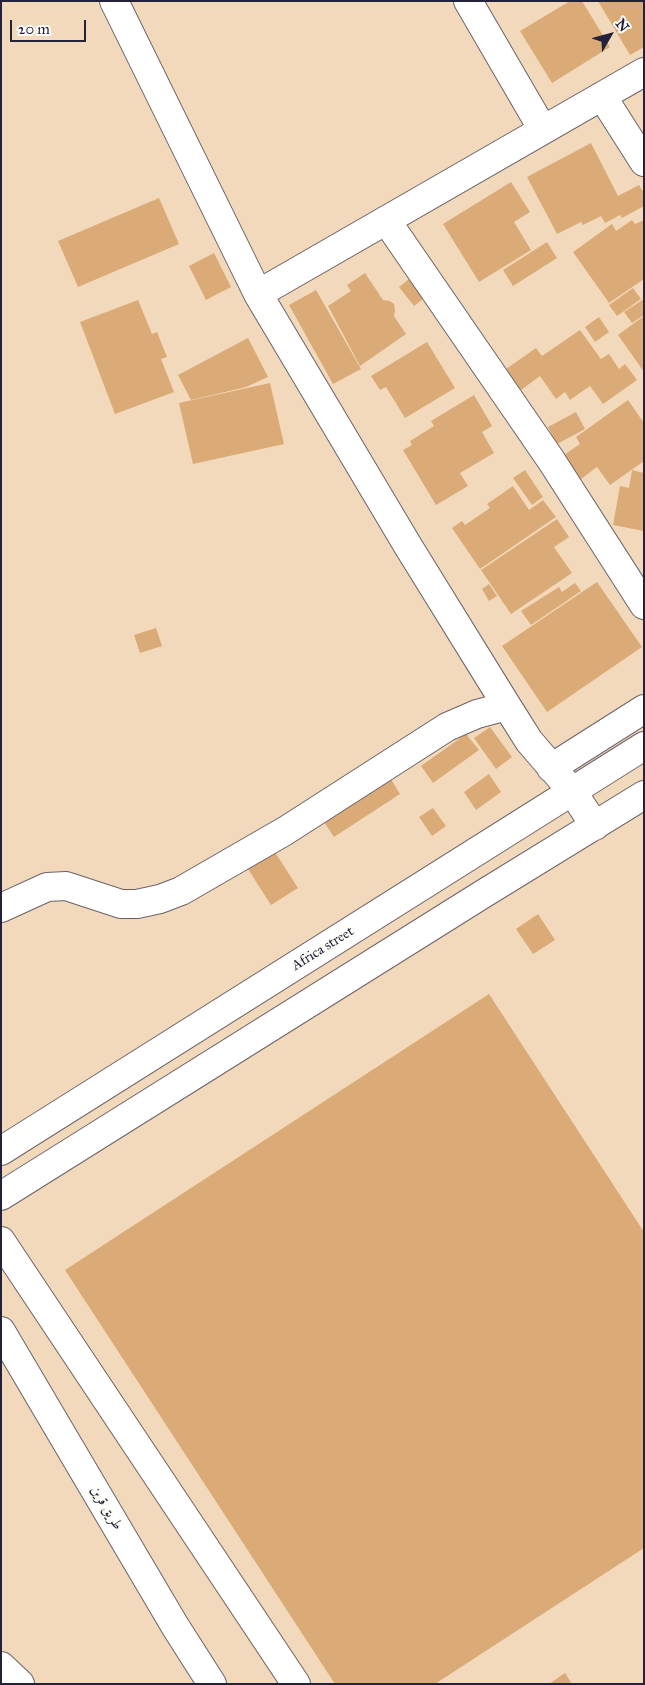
<!DOCTYPE html>
<html>
<head>
<meta charset="utf-8">
<style>
  body { margin:0 }
  #map { position:relative; width:645px; height:1685px; overflow:hidden; background:#f3d9bb; font-family:"IM FELL Great Primer",serif }
  canvas { display:block }
  .frame { position:absolute; inset:0; border:2px solid #22223b; pointer-events:none }
  .north { position:absolute; left:585px; top:10px; width:50px; height:50px; -webkit-text-stroke:4px #fdfcf7; paint-order:stroke; rotate:52deg; font-size:14px; font-weight:700; line-height:20px; text-align:center; color:#22223b }
  .north::after { content:''; display:block; margin:auto; width:18px; height:22px; background:#22223b; clip-path:polygon(50% 0,100% 100%,50% 72%,0 100%) }
  .scale { position:absolute; left:10px; top:20px; width:76px; height:22px; box-sizing:border-box; border:2px solid #22223b; border-top:0; padding-left:6px; font-size:15px; line-height:18px; white-space:nowrap; color:#22223b; -webkit-text-stroke:4px #fdfcf7; paint-order:stroke }
</style>
</head>
<body>
<div id="map">
<canvas width="645" height="1685"></canvas>
<div class="frame"></div>
<div class="north">N</div>
<div class="scale">20 m</div>
</div>
<script>
const c = document.querySelector('canvas').getContext('2d');
c.lineJoin = 'round';
function fillPath(path, color) { c.fillStyle = color; c.fill(path, 'evenodd'); }
function stroke(path, color, width, dash) { c.strokeStyle = color; c.lineWidth = width; c.lineCap = dash ? 'butt' : 'round'; c.setLineDash(dash || []); c.stroke(path); }
function label(font, color, halo, rows, align = 'center') {
  c.font = font + ' "IM FELL Great Primer",Amiri,serif'; c.lineWidth = 5; c.setLineDash([]); c.textBaseline = 'middle'; c.strokeStyle = halo; c.fillStyle = color; for (const [text, x, y, turn = 0] of rows) {
    c.save(); c.translate(x, y); c.rotate((+turn || 0) * Math.PI / 180); c.textAlign = isNaN(turn) ? turn : align; if (halo) c.strokeText(text, 0, 0); c.fillText(text, 0, 0); c.restore();
  }
}
fillPath(new Path2D(`
  M570 1H582L610 47 552 83 520 31Z
  M598 1H644V47L630 55Z
  M591 143 618 196 639 185 644 193V206L622 218 620 215 605 223 601 216 583 225 581 222 557 234 527 177Z
  M511 182 530 212 514 222 531 250 479 282 443 224Z
  M159 198 179 244 78 287 58 241Z
  M632 220 635 224 644 220V279L609 303 573 252 612 224 616 231Z
  M547 242 557 258 513 286 503 270Z
  M214 253 231 287 206 300 189 266Z
  M365 273 383 300 390 301 394 304 395 310 394 316 406 334 360 366 328 306 351 291 347 285Z
  M409 279 423 299 414 306 399 287Z
  M633 288 641 299 617 316 609 305Z
  M316 290 361 369 333 384 289 305Z
  M644 299V315L632 323 624 312Z
  M138 300 152 334 157 332 167 357 161 359 174 392 115 414 80 322Z
  M644 316V372L618 335Z
  M599 317 609 332 595 342 585 327Z
  M580 330 601 359 609 354 619 369 625 364 637 380 603 404 590 386 570 400 565 392 556 399 540 376 521 390 506 369 536 348 542 356Z
  M248 338 268 377 246 387 191 400 178 375Z
  M427 342 455 388 405 418 386 387 380 390 371 376Z
  M270 383 284 444 193 464 179 403Z
  M474 395 492 426 482 432 494 453 460 473 468 486 436 505 403 450 412 445 410 441 434 426 431 421Z
  M628 400 644 423V461L610 485 597 467 581 479 564 455 580 444 576 437Z
  M576 412 585 429 557 444 548 427Z
  M525 470 543 497 532 505 513 478Z
  M632 470 644 473V531L613 525 620 486 629 488Z
  M513 486 529 510 543 500 556 517 480 569 452 528 462 521 465 525 490 508 487 504Z
  M557 519 569 537 554 547 572 573 511 614 481 570Z
  M597 582 642 647 547 712 502 646Z
  M575 583 581 591 531 625 521 611 559 587 562 592Z
  M489 584 497 596 489 601 482 589Z
  M156 628 162 646 140 653 134 635Z
  M490 727 512 757 496 769 474 738Z
  M466 734 479 750 433 783 421 766Z
  M489 774 501 792 476 810 464 792Z
  M389 776 400 794 334 837 322 819Z
  M433 808 446 826 432 836 419 817Z
  M273 849 298 888 271 905 246 866Z
  M538 914 555 940 533 954 516 929Z
  M489 994 644 1232V1548L435 1684H335L65 1270Z
  M565 1673 572 1684H549Z`), '#daab77');
const minor = new Path2D(`
  M114 1 258 294 408 546 507 706 529 741 572 791 595 826
  M468 1 543 130
  M602 96 644 162
  M386 220 551 460 644 605
  M258 294 644 72
  M551 768 644 709
  M1 908 47 887 66 886 121 904H137L160 899 181 891 285 831 447 727 477 714 507 706
  M1 1151 644 746
  M1 1196 483 894 644 795
  M1 1241 296 1684
  M1 1331 175 1626 212 1684
  M1 1666 20 1684`);
stroke(minor, '#6b6268', 30);
stroke(minor, '#fff', 28);
label('14px', '#22223b', '#fdfcf7', [
  ["Africa street",323,949,-32],
  ["طريق قرين",106,1508,59]
]);
</script>
</body>
</html>
